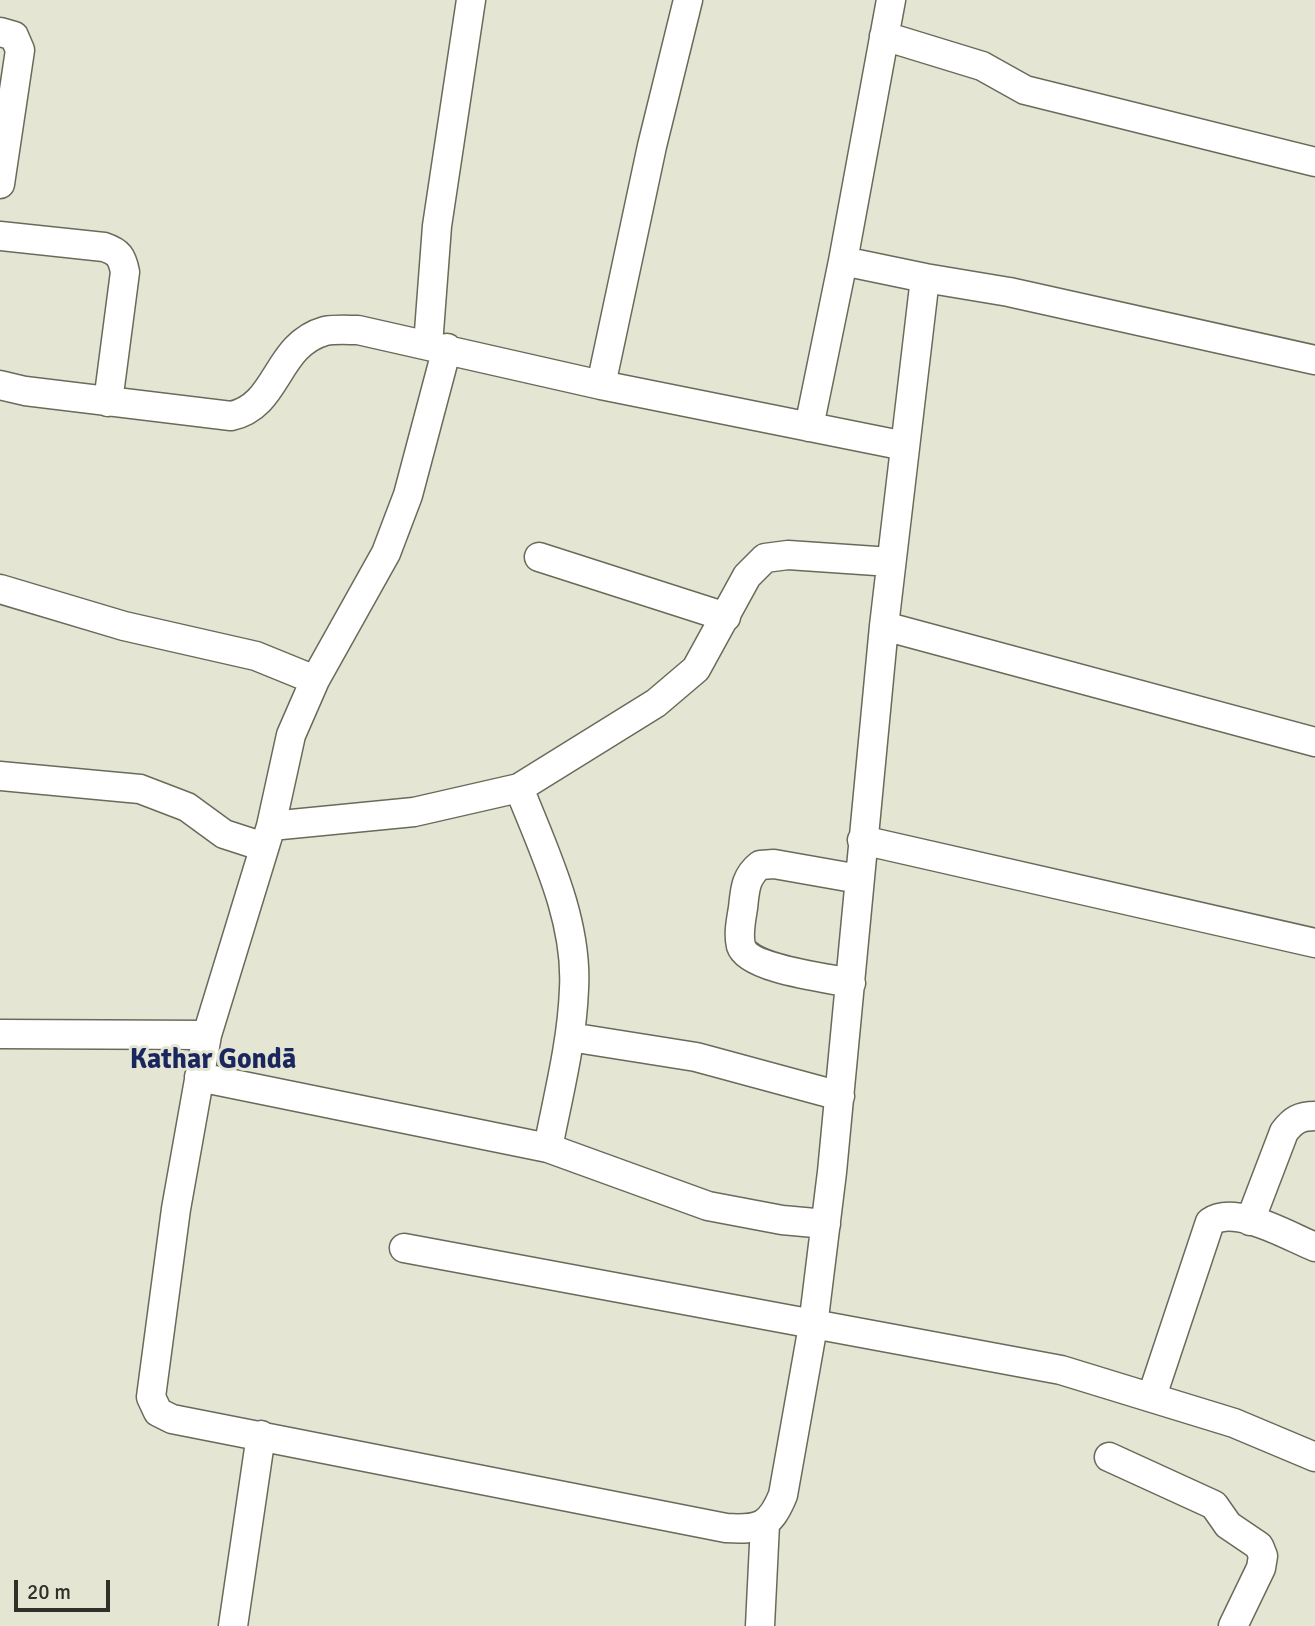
<!DOCTYPE html>
<html>
<head>
<meta charset="utf-8">
<style>
  body { margin:0 }
  #map { position:relative; width:1315px; height:1626px; overflow:hidden; background:#e4e5d2; font-family:Signika,sans-serif }
  canvas { display:block }
  .scale { position:absolute; left:14px; top:1580px; width:96px; height:32px; box-sizing:border-box; border:4px solid #303029; border-top:0; padding-left:9px; font-size:21px; line-height:24px; white-space:nowrap; color:#303029; -webkit-text-stroke:5px #e4e5d2; paint-order:stroke }
</style>
</head>
<body>
<div id="map">
<canvas width="1315" height="1626"></canvas>
<div class="scale">20 m</div>
</div>
<script>
const c = document.querySelector('canvas').getContext('2d');
c.lineJoin = 'round';
function stroke(path, color, width, dash) { c.strokeStyle = color; c.lineWidth = width; c.lineCap = dash ? 'butt' : 'round'; c.setLineDash(dash || []); c.stroke(path); }
function label(font, color, halo, rows, align = 'center') {
  c.font = font + ' Signika,sans-serif'; c.lineWidth = 6; c.setLineDash([]); c.textBaseline = 'middle'; c.strokeStyle = halo; c.fillStyle = color; for (const [text, x, y, turn = 0] of rows) {
    c.save(); c.translate(x, y); c.rotate((+turn || 0) * Math.PI / 180); c.textAlign = isNaN(turn) ? turn : align; if (halo) c.strokeText(text, 0, 0); c.fillText(text, 0, 0); c.restore();
  }
}
const minor = new Path2D(`
  M0 32 14 36 20 50 0 184
  M884 36 982 66 1025 90 1315 162
  M0 236 104 247C119 252 122 257 125 272L108 402
  M925 278 1009 292 1315 360
  M428 345 437 226 471 0
  M447 348 408 495 386 553 315 680 291 735 271 826 207 1035 176 1209 151 1397 158 1412 172 1419 726 1528C759 1530 770 1527 783 1495L813 1326 832 1172 884 626 925 278 843 261
  M0 385 25 391 231 416C279 406 275 345 325 331 335 329 348 330 358 330L601 385 652 146 688 0
  M601 385 905 446
  M809 427 843 261 891 0
  M539 557 726 617
  M0 589 124 626 256 656 315 680
  M884 626 1315 742
  M0 776 140 789 187 807 224 834 264 847
  M271 826 414 812 519 788 656 703 696 669 747 576 765 558 788 555 891 562
  M862 840 1315 943
  M851 983C828 978 748 969 741 946 738 934 741 920 743 908 745 890 745 877 760 865L774 864 859 879
  M0 1034 207 1035
  M570 1037 696 1057 840 1096
  M199 1077 548 1148C558 1096 572 1043 574 989 578 920 544 851 519 788
  M548 1148 708 1206 782 1220 826 1224
  M1250 1221 1284 1132C1293 1120 1300 1116 1315 1116
  M404 1248 1061 1370 1234 1423 1315 1457
  M1152 1396 1210 1222C1235 1204 1288 1236 1315 1247
  M1109 1457 1214 1505 1228 1525 1259 1546 1263 1556 1261 1568 1233 1626
  M233 1626 261 1435
  M760 1626 765 1524`);
stroke(minor, '#6a6a5a', 31);
stroke(minor, '#fff', 28);
label('bold 28px', '#19275e', '#e4e5d2', [
  ["Kathar Gondā",213,1061]
]);
</script>
</body>
</html>
